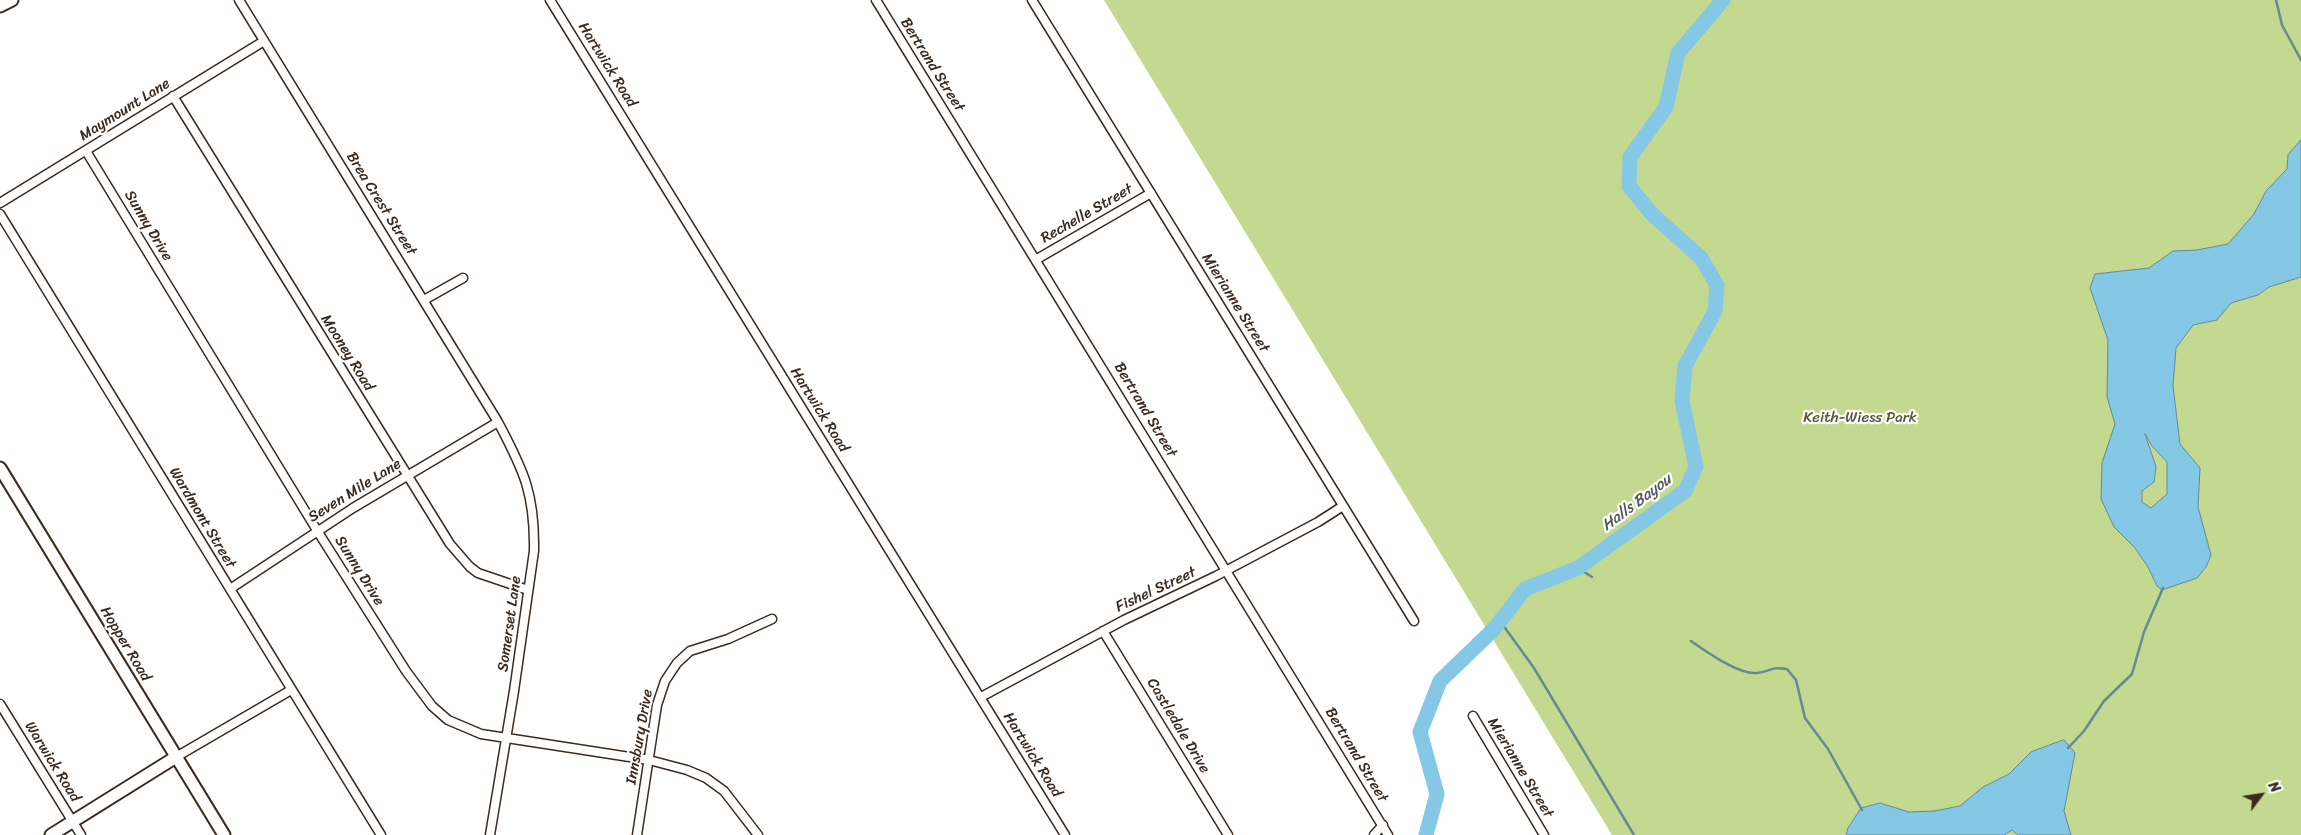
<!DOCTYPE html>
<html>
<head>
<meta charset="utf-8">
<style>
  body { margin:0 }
  #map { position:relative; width:2301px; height:835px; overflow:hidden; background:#fff; font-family:Sriracha,sans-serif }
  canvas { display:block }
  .north { position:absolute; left:2236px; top:770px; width:50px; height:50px; -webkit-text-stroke:4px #fff; paint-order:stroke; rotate:59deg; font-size:14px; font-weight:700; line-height:20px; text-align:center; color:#3b2a1e }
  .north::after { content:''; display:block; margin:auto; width:18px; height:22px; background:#3b2a1e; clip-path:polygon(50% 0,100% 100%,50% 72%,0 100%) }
</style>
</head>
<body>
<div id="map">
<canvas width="2301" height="835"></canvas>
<div class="north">N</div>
</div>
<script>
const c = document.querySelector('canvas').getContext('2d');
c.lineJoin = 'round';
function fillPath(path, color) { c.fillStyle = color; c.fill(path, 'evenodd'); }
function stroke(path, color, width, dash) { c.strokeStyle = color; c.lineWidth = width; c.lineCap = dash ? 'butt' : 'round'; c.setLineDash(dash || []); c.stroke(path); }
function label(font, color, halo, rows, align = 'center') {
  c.font = font + ' Sriracha,sans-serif'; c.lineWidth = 4.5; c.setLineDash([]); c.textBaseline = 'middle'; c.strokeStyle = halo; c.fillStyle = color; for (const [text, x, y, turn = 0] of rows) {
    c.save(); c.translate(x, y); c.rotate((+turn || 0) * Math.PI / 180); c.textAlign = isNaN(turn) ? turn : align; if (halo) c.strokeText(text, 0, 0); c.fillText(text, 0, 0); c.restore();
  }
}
fillPath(new Path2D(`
  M1104 0H2301V835H1612Z`), '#c2d98f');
const water = new Path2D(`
  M2301 140V277L2269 287 2258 295 2231 303 2217 320 2193 325 2176 348 2173 386 2180 444 2200 468 2198 507 2211 555 2206 567 2197 578 2162 590 2157 586 2148 567 2135 548 2114 527 2101 499 2102 463 2115 424 2107 397 2108 340 2090 288 2095 274 2149 268 2173 251 2197 250 2228 244 2254 214 2266 191 2287 169 2288 155ZM2145 434 2152 446 2167 462V494L2151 508 2142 502V491L2154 482 2156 467Z
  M2064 740 2075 753 2064 811 2071 835H2018L2012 830 2004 835H1846L1848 828 1861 808 1880 803 1909 812 1934 811 1960 806 1983 787 2009 774 2031 752Z`);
fillPath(water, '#84c8e5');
stroke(water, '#678995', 1);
stroke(new Path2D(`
  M2276 0 2282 25 2301 60
  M1578 568 1592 577
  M1500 621 1534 668 1634 835
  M1691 641C1706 651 1738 675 1757 673 1770 672 1770 666 1787 669L1796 680 1805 718 1828 749 1862 810
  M2068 748 2084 731 2104 701 2132 674 2144 632 2163 588`), '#678995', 2.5);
stroke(new Path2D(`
  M1426 835 1437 794 1420 732 1440 681 1494 629 1525 589 1578 568 1685 491 1696 467 1682 401 1685 366 1715 311 1717 285 1701 258 1652 214 1629 186 1630 157 1666 107 1678 53 1723 0`), '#84c8e5', 15);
const street = new Path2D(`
  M239 0 498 422C524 471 535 494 534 551L514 691 490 835
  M550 0 1065 835
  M876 0 1388 835
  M1032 0 1414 621
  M173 96 450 544 470 567 478 573 528 590
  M86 151 318 532 406 671 432 706 448 720 481 734 649 760 687 770 706 778 724 791 758 835
  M0 203 264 41
  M0 214 381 835
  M1037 259 1151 193
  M424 300 463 278
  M230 589 353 508 498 422
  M1103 631 1228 835
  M981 697 1124 620 1216 576 1318 522 1343 506
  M0 704 81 835
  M1473 716 1544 835
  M176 757 291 690
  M637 835 657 705 665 681 677 663 690 651 728 639 772 619
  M1374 835 1383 825`);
const secondary = new Path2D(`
  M0 6 12 0
  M0 468 224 835
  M51 835 176 757`);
stroke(street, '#3b2a1e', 11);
stroke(secondary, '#3b2a1e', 15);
stroke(street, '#fff', 8);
stroke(secondary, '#fff', 11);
label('15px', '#3b2a1e', '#fff', [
  ["Hartwick Road",607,65,58],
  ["Bertrand Street",932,65,58],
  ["Maymount Lane",125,110,-32],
  ["Brea Crest Street",381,204,58],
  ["Rechelle Street",1087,214,-30],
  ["Sunny Drive",148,226,59],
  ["Mierianne Street",1235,303,58],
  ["Mooney Road",347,353,58],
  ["Hartwick Road",819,410,58],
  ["Bertrand Street",1145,410,59],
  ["Seven Mile Lane",355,491,-32],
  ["Wardmont Street",202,518,59],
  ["Sunny Drive",359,571,58],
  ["Fishel Street",1156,590,-25],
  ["Somerset Lane",510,624,-82],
  ["Hopper Road",125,644,59],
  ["Castledale Drive",1178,726,59],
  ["Innsbury Drive",640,737,-80],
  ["Hartwick Road",1032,755,58],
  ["Bertrand Street",1356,755,59],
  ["Warwick Road",52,762,58],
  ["Mierianne Street",1520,768,59]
]);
label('15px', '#5d563a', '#fff', [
  ["Keith-Wiess Park",1860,418]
]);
label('italic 16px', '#51595a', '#fff', [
  ["Halls Bayou",1637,503,-37]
]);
</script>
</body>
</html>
